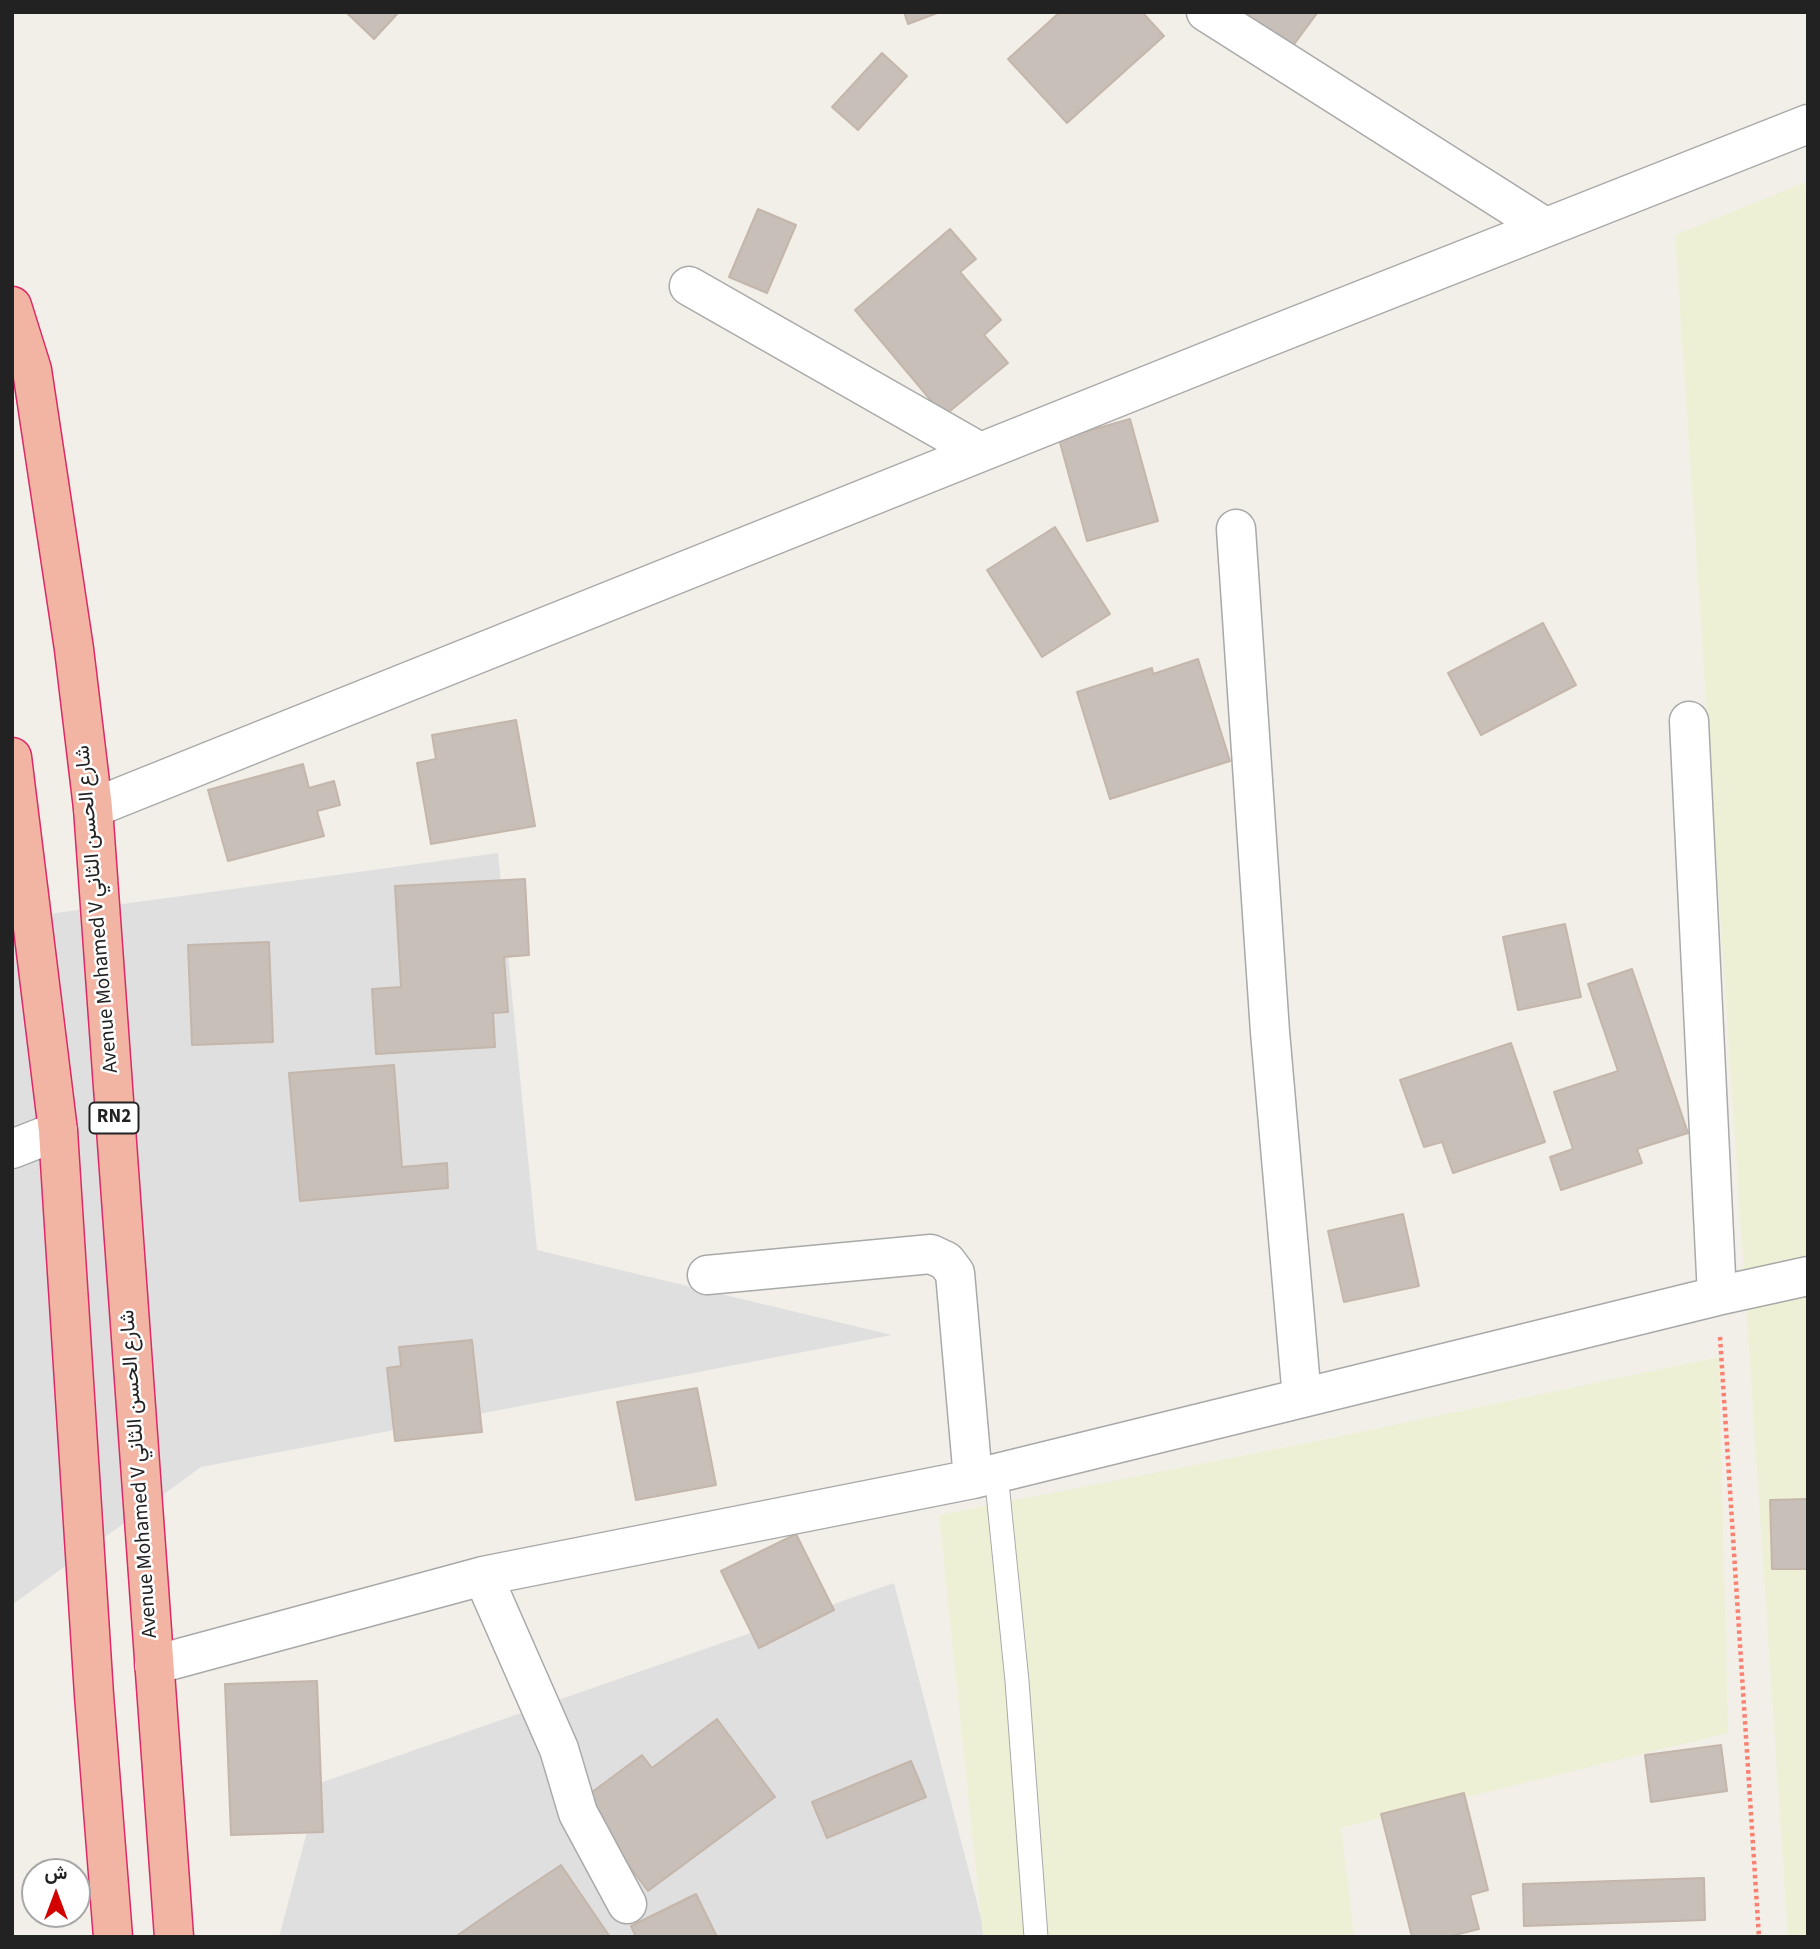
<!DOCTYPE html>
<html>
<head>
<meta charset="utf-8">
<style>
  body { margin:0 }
  #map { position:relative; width:1820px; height:1949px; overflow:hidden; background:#f2efe9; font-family:"Source Sans 3",Vazirmatn,sans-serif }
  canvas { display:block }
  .frame { position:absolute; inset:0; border:14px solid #222; pointer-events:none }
  .north { position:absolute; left:21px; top:1858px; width:70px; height:70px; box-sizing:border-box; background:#fff; border:2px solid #a7a7a7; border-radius:50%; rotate:0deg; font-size:19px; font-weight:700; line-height:28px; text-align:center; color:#222 }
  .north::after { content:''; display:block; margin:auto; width:24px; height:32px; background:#d40000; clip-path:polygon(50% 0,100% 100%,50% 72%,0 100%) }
</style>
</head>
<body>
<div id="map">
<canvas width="1820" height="1949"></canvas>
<div class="frame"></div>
<div class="north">ش</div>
</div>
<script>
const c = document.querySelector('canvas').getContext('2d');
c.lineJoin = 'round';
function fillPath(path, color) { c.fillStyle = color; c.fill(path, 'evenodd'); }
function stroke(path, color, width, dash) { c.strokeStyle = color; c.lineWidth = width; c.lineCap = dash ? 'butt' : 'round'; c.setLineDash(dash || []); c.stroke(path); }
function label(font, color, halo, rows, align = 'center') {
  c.font = font + ' "Source Sans 3",Vazirmatn,sans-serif'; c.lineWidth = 5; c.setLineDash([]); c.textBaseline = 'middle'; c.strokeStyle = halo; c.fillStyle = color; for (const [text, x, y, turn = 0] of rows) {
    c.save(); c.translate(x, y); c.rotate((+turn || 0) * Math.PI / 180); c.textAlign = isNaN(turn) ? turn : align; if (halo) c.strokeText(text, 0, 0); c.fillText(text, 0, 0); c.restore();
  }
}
fillPath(new Path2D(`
  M498 853 537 1250 892 1335 201 1467 12 1605V919Z
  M894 1583 986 1937H279L320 1783Z`), '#e0dfdf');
fillPath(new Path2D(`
  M1808 181V1937H1788L1675 235Z
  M1719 1357 1728 1733 1341 1828 1354 1937H983L939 1515 1312 1442Z`), '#eef0d5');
const building = new Path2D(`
  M346 12H399L374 39Z
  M904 12H940L908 24Z
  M1060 12H1142L1164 36 1067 123 1008 59Z
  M1236 12H1318L1289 51Z
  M882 53 907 76 858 130 832 107Z
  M758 209 796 225 767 293 729 277Z
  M950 229 976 259 960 272 1001 320 984 335 1008 363 944 416 855 310Z
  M1130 419 1158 521 1087 541 1059 439Z
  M1055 527 1110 614 1042 657 987 570Z
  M1543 623 1576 685 1481 735 1448 673Z
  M1198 659 1230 761 1110 799 1077 692 1152 668 1153 674Z
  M516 720 535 826 431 844 417 763 436 759 432 735Z
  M303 764 309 788 334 781 340 805 317 811 324 836 228 861 208 790Z
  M525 879 529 955 504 957 508 1012 493 1013 495 1047 376 1054 372 989 401 987 395 886Z
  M1565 924 1581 997 1518 1010 1503 937Z
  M269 942 273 1042 192 1045 188 945Z
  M1632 969 1688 1133 1637 1149 1642 1163 1561 1190 1550 1157 1573 1149 1554 1092 1618 1071 1588 984Z
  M1511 1043 1545 1142 1453 1173 1442 1142 1424 1147 1400 1080Z
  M394 1065 402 1167 447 1163 448 1188 300 1201 289 1073Z
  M1403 1214 1419 1286 1344 1302 1328 1231Z
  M472 1340 482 1432 395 1441 387 1368 401 1366 399 1347Z
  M697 1388 716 1485 636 1500 617 1402Z
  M1808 1499V1569H1772L1770 1500Z
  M796 1534 834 1610 759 1648 721 1571Z
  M317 1681 323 1832 231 1835 225 1684Z
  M717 1719 775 1797 648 1891 580 1801 642 1755 652 1768Z
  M1721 1745 1727 1791 1651 1802 1645 1755Z
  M911 1761 926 1797 827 1838 812 1802Z
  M1464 1793 1488 1890 1470 1895 1479 1929 1447 1937H1412L1381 1814Z
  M561 1865 610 1937H455L510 1899Z
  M1704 1878 1705 1920 1524 1926 1523 1884Z
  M696 1894 717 1937H636L631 1926Z`);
fillPath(building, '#c7bfb8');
stroke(building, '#c4b6ab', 2);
const service = new Path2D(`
  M996 1473 1017 1681 1036 1937`);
const minor = new Path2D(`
  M1206 12 1545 227
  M689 286 980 452
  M1236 529 1270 1032 1302 1398
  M1689 721 1717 1296
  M93 808 1258 341 1808 124
  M12 1149 58 1131
  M707 1275 931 1254 946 1261 955 1273 973 1479
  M483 1576 559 1749 578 1813 627 1904
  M154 1665 483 1576 973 1479 1717 1296 1808 1276`);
const trunk = new Path2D(`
  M12 306 32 370 74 649 93 808 174 1937
  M12 757 58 1131 94 1695 113 1937`);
stroke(service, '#a9a9a9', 25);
stroke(minor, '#a9a9a9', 41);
stroke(trunk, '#dc2a67', 41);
stroke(new Path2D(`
  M1720 1337 1759 1937`), '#fa8072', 4.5, [3.5, 3.5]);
stroke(service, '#fff', 23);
stroke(minor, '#fff', 38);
stroke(trunk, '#f2b4a3', 38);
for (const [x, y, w] of [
  [114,1118,49]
]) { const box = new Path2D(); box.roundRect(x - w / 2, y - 15.5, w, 31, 5); c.fillStyle = '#fff'; c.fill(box); stroke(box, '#222', 2); }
label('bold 19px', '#222', null, [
  ["RN2",114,1118]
]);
label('21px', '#222', '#fff', [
  ["Avenue Mohamed V شارع الحسن الثاني",98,909,-95],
  ["Avenue Mohamed V شارع الحسن الثاني",140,1474,-94]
]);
</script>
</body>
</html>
